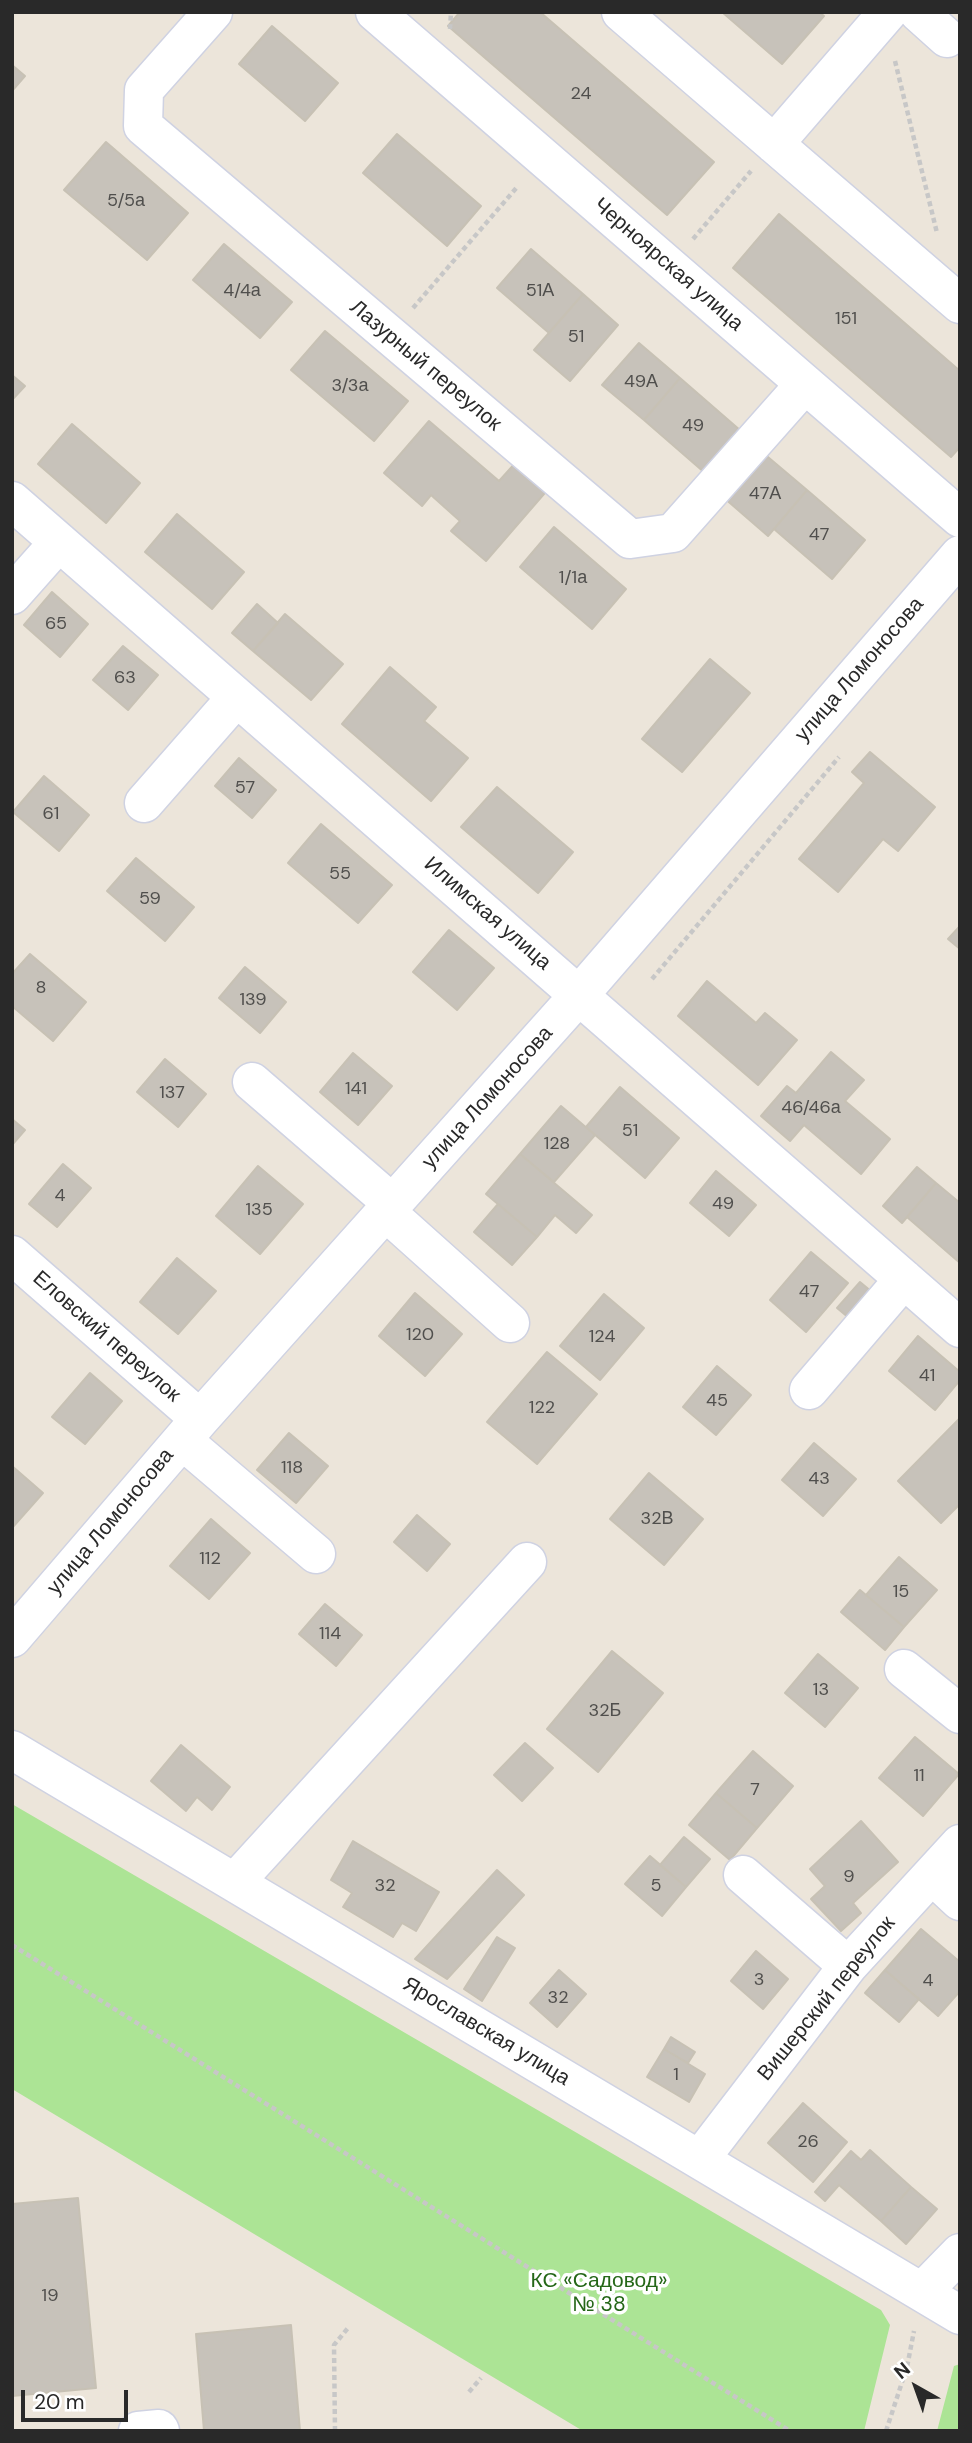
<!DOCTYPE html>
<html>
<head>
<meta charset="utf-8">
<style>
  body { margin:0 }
  #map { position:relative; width:972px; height:2443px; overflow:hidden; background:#ece5da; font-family:"DM Sans",sans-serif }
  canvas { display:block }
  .frame { position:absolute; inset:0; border:14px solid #292929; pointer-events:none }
  .north { position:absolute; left:881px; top:2352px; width:70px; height:70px; -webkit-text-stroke:5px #fff; paint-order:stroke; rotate:320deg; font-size:19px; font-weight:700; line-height:28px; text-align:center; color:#292929 }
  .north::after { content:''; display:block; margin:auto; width:24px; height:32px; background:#292929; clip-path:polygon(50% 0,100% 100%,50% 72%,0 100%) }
  .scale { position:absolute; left:21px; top:2390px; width:107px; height:32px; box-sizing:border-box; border:4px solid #292929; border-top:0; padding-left:9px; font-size:21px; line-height:24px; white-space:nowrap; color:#292929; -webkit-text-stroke:5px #fff; paint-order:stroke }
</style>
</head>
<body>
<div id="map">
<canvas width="972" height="2443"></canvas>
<div class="frame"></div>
<div class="north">N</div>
<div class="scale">20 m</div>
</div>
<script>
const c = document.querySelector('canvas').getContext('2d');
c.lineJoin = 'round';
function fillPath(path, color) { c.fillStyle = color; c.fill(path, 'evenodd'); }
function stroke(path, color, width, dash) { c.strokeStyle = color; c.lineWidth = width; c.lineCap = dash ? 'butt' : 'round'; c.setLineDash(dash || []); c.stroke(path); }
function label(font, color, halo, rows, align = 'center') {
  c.font = font + ' "DM Sans",sans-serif'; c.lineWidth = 7; c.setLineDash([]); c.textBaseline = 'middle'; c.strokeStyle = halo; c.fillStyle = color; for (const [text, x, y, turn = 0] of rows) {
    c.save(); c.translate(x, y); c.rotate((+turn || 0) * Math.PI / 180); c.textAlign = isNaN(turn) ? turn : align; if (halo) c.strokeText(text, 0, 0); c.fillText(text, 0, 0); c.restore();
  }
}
fillPath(new Path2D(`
  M12 1804 881 2310 890 2325 864 2431H583L12 2089Z
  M960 2364V2431H937L954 2366Z`), '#ace495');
const building = new Path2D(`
  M460 12H540L714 162 667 215 448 26Z
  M722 12H819L824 16 782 64Z
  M272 26 338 83 305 121 239 64Z
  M12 65 25 76 12 91Z
  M397 134 481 206 447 246 363 173Z
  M106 142 188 213 147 260 64 190Z
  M779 214 960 371V447L951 457 733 268Z
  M224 244 292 302 260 338 193 280Z
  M531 249 583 294 549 333 497 288Z
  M583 294 618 325 570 381 534 350Z
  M325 331 408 401 374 441 291 370Z
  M639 343 680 378 644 420 602 385Z
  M12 375 25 386 12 400Z
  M680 378 741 431 705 473 644 420Z
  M429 421 499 481 518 460 550 487 486 561 451 531 460 521 431 495 422 506 384 473Z
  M72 424 140 483 106 523 38 464Z
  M762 452 807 490 768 536 723 497Z
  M807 490 865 540 832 579 774 529Z
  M177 514 244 572 212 609 145 552Z
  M554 527 626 589 592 629 520 567Z
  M52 592 88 624 60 657 24 625Z
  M257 604 278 623 253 651 232 633Z
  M285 614 343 664 311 700 253 651Z
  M123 646 158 675 128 710 93 680Z
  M710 659 750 693 682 772 642 739Z
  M390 667 436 707 424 721 468 758 431 801 342 724Z
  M870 752 935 807 898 851 883 839 838 892 799 859 864 783 852 772Z
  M239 758 276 790 252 818 215 786Z
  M44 776 89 815 59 851 13 812Z
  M497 787 573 852 538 893 461 827Z
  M321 824 392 885 358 923 288 863Z
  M136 858 194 907 165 941 107 891Z
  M960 926V949L948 939Z
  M449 930 494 968 457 1010 413 972Z
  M30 954 86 1002 53 1041 12 1006V974Z
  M245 967 286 1002 260 1033 219 998Z
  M707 981 756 1023 765 1013 797 1040 758 1085 678 1016Z
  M831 1052 864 1080 845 1101 890 1139 861 1174 804 1125 790 1141 761 1116 787 1086 796 1093Z
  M353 1053 392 1086 358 1125 320 1092Z
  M165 1059 206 1094 178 1127 137 1092Z
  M620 1087 679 1138 645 1178 586 1127Z
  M561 1106 595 1135 554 1182 520 1154Z
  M12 1119 25 1130 12 1145Z
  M520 1154 592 1215 576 1233 555 1215 537 1237 486 1194Z
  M63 1164 91 1188 57 1227 29 1204Z
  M258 1166 303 1204 260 1254 216 1216Z
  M917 1167 936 1183 902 1223 883 1206Z
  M716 1171 756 1205 729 1236 690 1203Z
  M936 1183 960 1203V1263L907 1217Z
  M498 1204 537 1237 512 1265 474 1232Z
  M811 1252 848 1283 806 1332 770 1300Z
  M177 1258 216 1291 178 1334 140 1302Z
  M860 1282 872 1292 849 1318 837 1308Z
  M415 1293 462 1334 425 1376 379 1336Z
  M604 1294 644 1328 600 1380 560 1346Z
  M918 1336 960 1372V1380L935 1410 889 1371Z
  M547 1352 597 1394 537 1464 487 1422Z
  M717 1366 751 1395 716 1435 683 1407Z
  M90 1373 122 1401 85 1444 52 1417Z
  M960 1418V1504L941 1523 898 1481Z
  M289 1433 328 1466 296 1503 257 1470Z
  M814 1443 856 1479 823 1516 782 1480Z
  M12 1466 43 1493 12 1528Z
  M649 1473 703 1519 664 1565 610 1519Z
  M417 1515 450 1544 427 1571 394 1542Z
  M211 1519 250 1553 209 1599 170 1566Z
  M899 1557 937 1590 904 1627 866 1595Z
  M860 1590 904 1627 885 1650 841 1612Z
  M325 1604 362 1635 336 1666 299 1634Z
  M612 1651 663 1693 598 1772 547 1729Z
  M818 1654 858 1688 825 1727 785 1693Z
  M915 1737 959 1774 923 1816 879 1778Z
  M525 1743 553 1768 522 1801 494 1775Z
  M181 1745 230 1787 212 1810 197 1797 186 1811 151 1781Z
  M753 1751 793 1786 757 1828 716 1793Z
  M716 1793 757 1828 730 1860 689 1825Z
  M861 1821 898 1862 853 1903 861 1913 841 1931 811 1899 825 1886 810 1869Z
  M684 1837 710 1859 686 1887 660 1865Z
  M353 1841 439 1892 416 1931 402 1923 393 1937 343 1907 352 1893 331 1880Z
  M650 1856 686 1887 662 1916 625 1884Z
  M497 1870 524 1895 447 1979 415 1959Z
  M921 1929 960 1962V1991L938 2016 885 1970Z
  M497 1937 515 1948 482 2001 464 1989Z
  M756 1951 788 1979 763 2009 731 1981Z
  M559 1970 586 1994 557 2027 530 2003Z
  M885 1970 919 1999 899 2022 865 1993Z
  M671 2037 695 2052 688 2063 664 2049Z
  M664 2049 705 2074 689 2102 647 2077Z
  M803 2103 847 2142 813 2182 768 2143Z
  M870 2150 911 2187 881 2221 839 2185 825 2201 815 2192 851 2151 861 2160Z
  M911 2187 937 2209 906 2244 881 2221Z
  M78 2198 96 2388 12 2396V2204Z
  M291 2325 300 2431H204L196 2334Z`);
fillPath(building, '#c7c2ba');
stroke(building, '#c7c1b4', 2);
const minor = new Path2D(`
  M213 12 144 90 143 126 630 539 673 533 805 384
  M375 12 960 518
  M621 12 960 304
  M918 12 947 38
  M774 144 888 12
  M12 501C327 778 645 1051 960 1328
  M12 595 59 542
  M144 803 236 698
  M252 1082 393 1204
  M386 1212 510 1323
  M12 1255 200 1419
  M809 1390 904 1279
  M182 1440 316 1554
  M12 1638 200 1419 580 994 960 555
  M904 1669 960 1714
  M12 1750 960 2315
  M743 1875 848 1966
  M932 1875 960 1901
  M235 1882 527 1562
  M700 2159 848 1966 960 1844
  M922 2292 960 2253
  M138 2431 159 2429 160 2431`);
stroke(minor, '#cfd2e2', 41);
stroke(new Path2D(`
  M450 29 451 12
  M895 61 937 233
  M693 239 751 171
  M413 308 518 186
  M652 979 839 757
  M12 1945 790 2431
  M469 2392 481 2378
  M335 2431 334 2345 348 2328
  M886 2431 907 2367 914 2331`), '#c7c7c7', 4.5, [5, 3.5]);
stroke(minor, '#fff', 38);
label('18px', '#504f4d', null, [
  ["24",581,94],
  ["5/5а",126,201],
  ["4/4а",242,291],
  ["51А",540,291],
  ["151",846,319],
  ["51",576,337],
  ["49А",641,382],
  ["3/3а",350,386],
  ["49",693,426],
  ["47А",765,494],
  ["47",819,535],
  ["1/1а",573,578],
  ["65",56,624],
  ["63",125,678],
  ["57",245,788],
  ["61",51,814],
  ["55",340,874],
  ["59",150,899],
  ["8",41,988],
  ["139",253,1000],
  ["141",356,1089],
  ["137",172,1093],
  ["46/46а",811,1108],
  ["51",630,1131],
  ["128",557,1144],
  ["4",60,1196],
  ["49",723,1204],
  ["135",259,1210],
  ["47",809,1292],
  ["120",420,1335],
  ["124",602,1337],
  ["41",927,1376],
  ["45",717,1401],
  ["122",542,1408],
  ["118",292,1468],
  ["43",819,1479],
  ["32В",657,1519],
  ["112",210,1559],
  ["15",901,1592],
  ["114",330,1634],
  ["13",821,1690],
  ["32Б",605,1711],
  ["11",919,1776],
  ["7",755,1790],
  ["9",849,1877],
  ["32",385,1886],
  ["5",656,1886],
  ["3",759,1980],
  ["4",928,1981],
  ["32",558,1998],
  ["1",676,2075],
  ["26",808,2142],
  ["19",50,2296]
]);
label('21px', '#292929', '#fff', [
  ["Черноярская улица",668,265,41],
  ["Лазурный переулок",425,366,40],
  ["улица Ломоносова",860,670,-49],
  ["Илимская улица",487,914,41],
  ["улица Ломоносова",488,1098,-48],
  ["Еловский переулок",106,1337,41],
  ["улица Ломоносова",111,1522,-50],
  ["Вишерский переулок",827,1999,-51],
  ["Ярославская улица",486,2032,31]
]);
label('21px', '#256718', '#fff', [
  ["КС «Садовод»",599,2281],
  ["№ 38",599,2305]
]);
</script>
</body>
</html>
